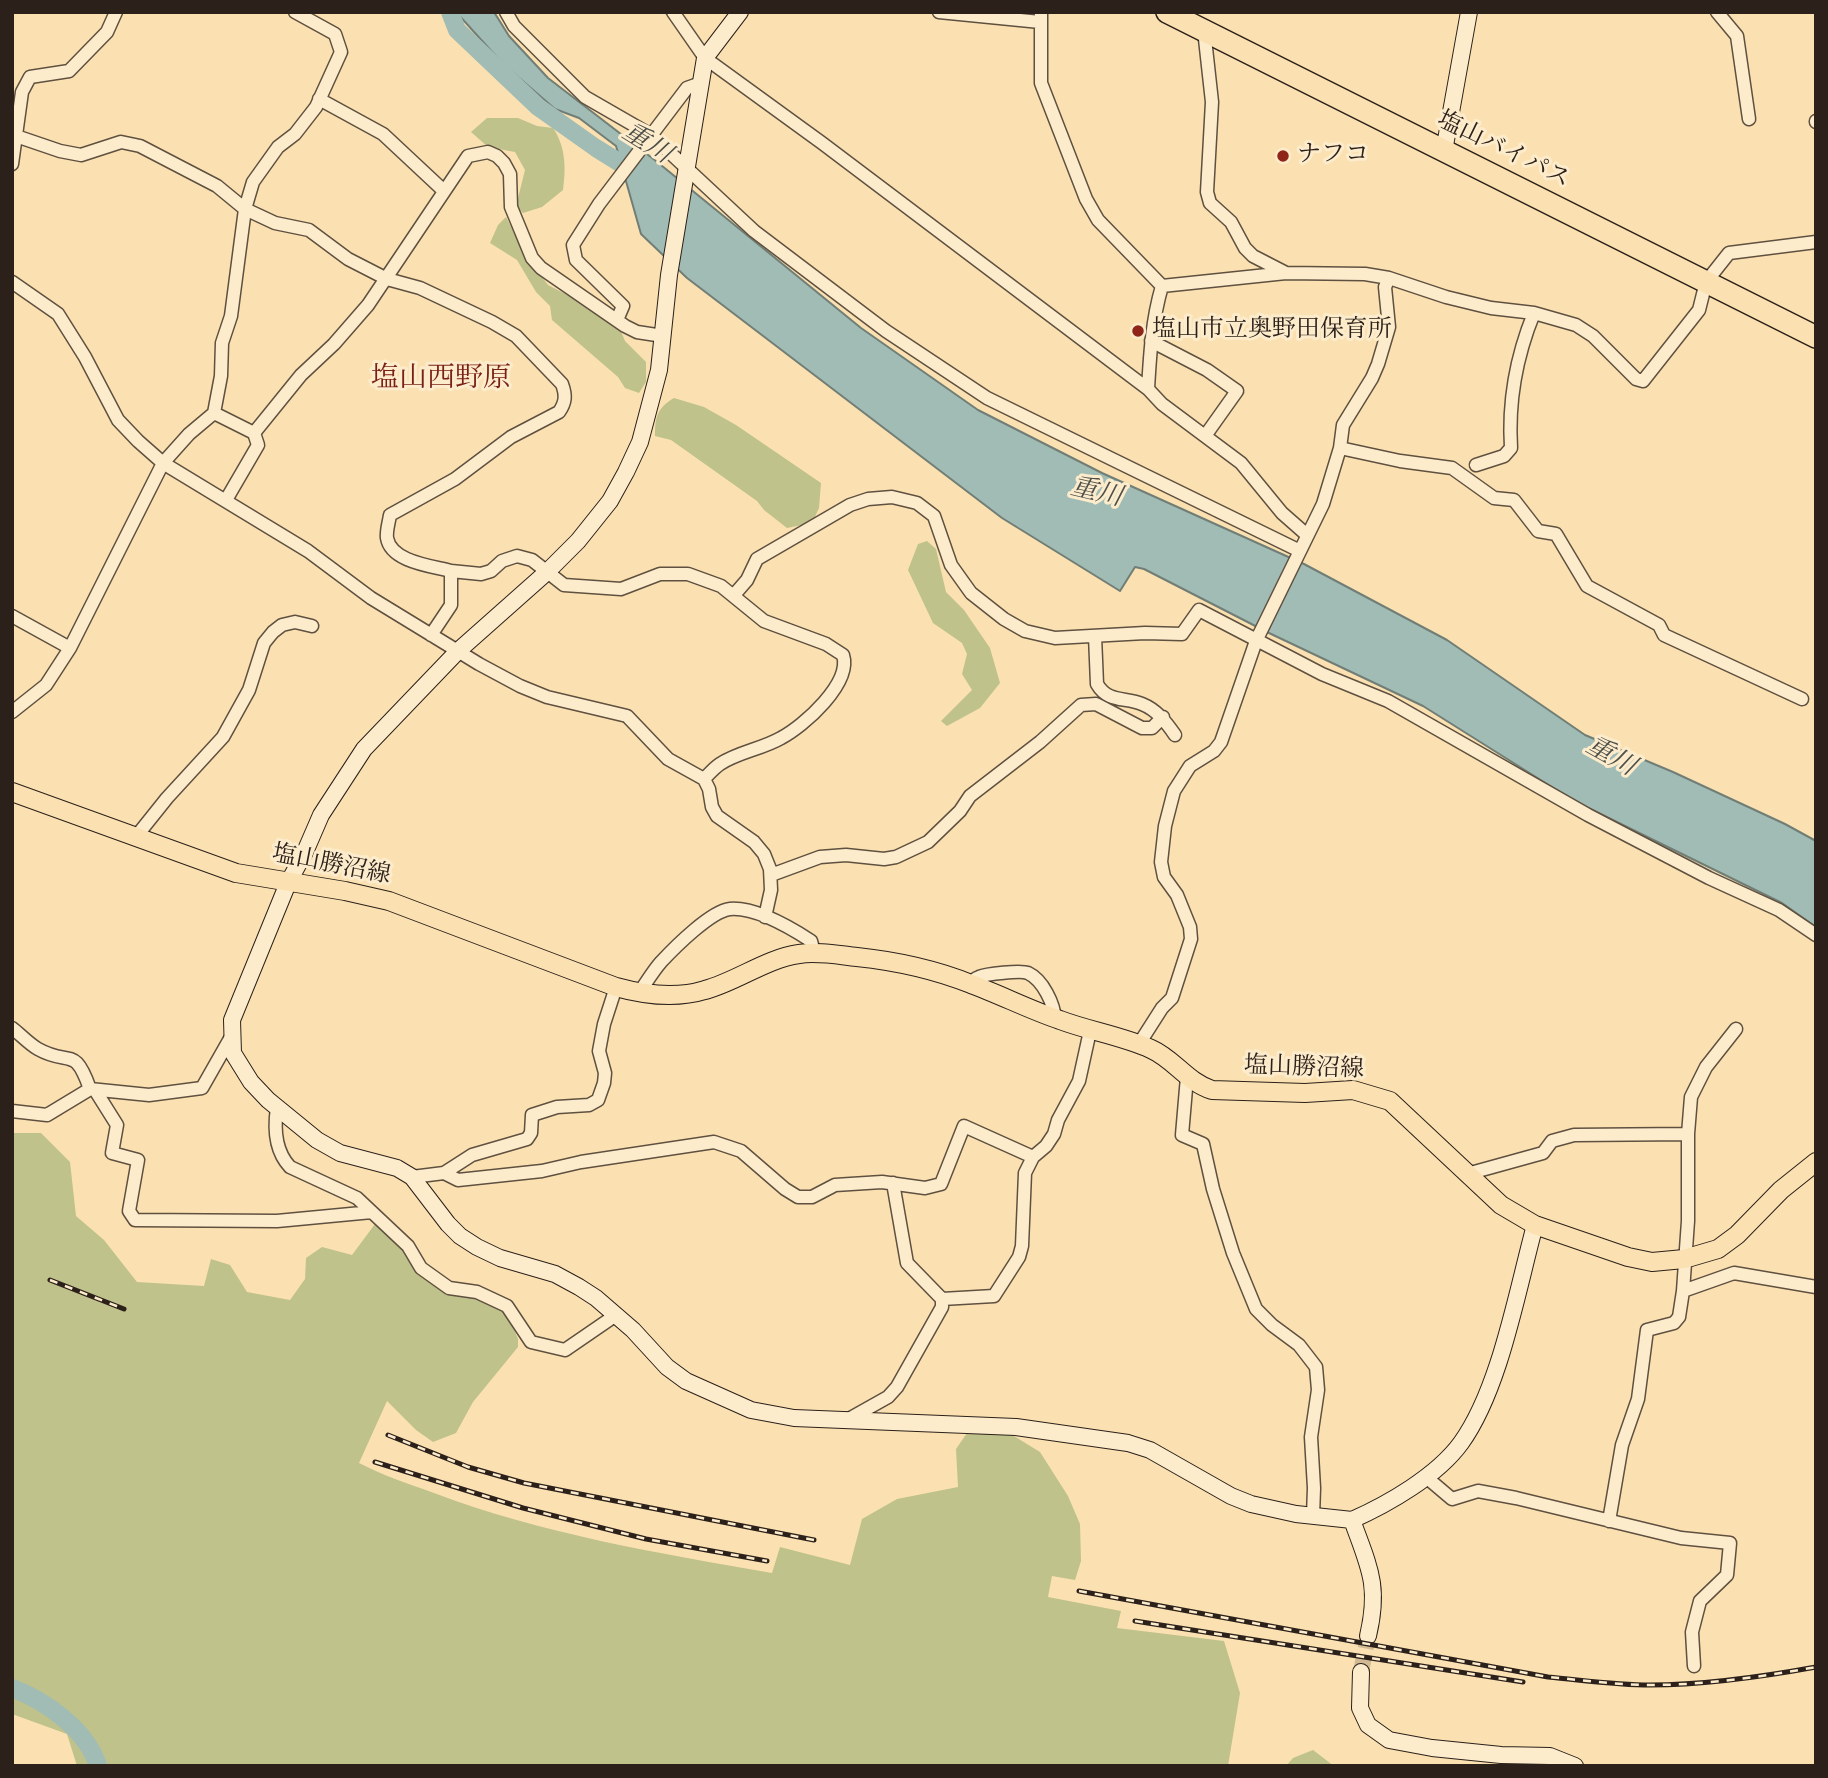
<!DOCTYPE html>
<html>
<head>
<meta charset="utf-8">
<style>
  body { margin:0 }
  #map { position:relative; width:1828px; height:1778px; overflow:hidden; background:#fbe1b1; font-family:"IM FELL DW Pica",serif }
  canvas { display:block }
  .frame { position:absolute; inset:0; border:14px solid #2b201a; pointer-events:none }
</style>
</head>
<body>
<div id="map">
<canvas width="1828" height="1778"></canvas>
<div class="frame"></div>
</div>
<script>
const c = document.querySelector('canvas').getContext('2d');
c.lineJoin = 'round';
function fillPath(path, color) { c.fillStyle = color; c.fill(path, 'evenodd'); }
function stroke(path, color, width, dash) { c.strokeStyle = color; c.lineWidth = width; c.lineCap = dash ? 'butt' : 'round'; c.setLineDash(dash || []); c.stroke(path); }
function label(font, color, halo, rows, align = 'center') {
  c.font = font + ' "IM FELL DW Pica","Noto Serif JP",serif'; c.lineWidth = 6; c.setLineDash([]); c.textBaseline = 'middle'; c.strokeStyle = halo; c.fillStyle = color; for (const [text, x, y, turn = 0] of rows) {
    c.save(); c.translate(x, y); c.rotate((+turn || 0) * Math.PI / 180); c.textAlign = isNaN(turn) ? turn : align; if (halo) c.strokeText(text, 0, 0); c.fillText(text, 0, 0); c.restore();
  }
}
fillPath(new Path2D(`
  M487 118H518L537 126 553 128C566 147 566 169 563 190L542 207 523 213 516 206 525 170 515 152 488 147 471 132Z
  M506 217 526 256 548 285 577 300 620 329 625 341 646 362V382L639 393 625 388 618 377 552 320 550 306 536 292 517 260 490 243 498 225Z
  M674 398 704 407 736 425 821 483 819 508 812 523 787 528 764 510 757 501 671 440 655 436C655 417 657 408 674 398Z
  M927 541 936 549 946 592 964 610 990 648 1000 683 980 708 947 726 941 721 972 690 962 674 967 654 962 643 933 623 908 570 918 544Z
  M12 1133H41L70 1162 76 1216 104 1240 137 1282 204 1286 211 1259 230 1265 247 1292 290 1300 305 1279 306 1258 322 1247 352 1255 375 1224 401 1244 415 1272 453 1295H477L508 1314 518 1339V1347L473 1402 456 1433 433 1442 416 1430 387 1401 359 1463C382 1475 409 1484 434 1493 543 1534 657 1553 772 1573L780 1547 850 1565 862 1519 897 1499 958 1487 956 1449 967 1433H1009L1040 1452 1068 1496 1080 1524 1081 1561 1075 1580 1052 1576 1048 1597 1121 1611 1117 1628 1224 1641 1240 1693 1228 1766H77L67 1734 12 1714Z
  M1313 1750 1334 1766H1286L1293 1758Z`), '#bfc28b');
const water = new Path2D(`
  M456 12H494L509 36 548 78 656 161 861 328 978 410 1102 473 1304 564 1447 640 1585 735 1673 772 1785 824 1816 841V927L1782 903 1574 801 1423 706 1269 633 1144 569 1135 567 1120 591 1002 518 687 278 641 234 616 146 579 118 555 109 503 64Z`);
fillPath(water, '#a0bcb4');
stroke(water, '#717e76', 2);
stroke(new Path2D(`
  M450 12 457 30 538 107 596 148 641 176
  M12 1688C46 1701 87 1730 98 1766`), '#a0bcb4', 18);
stroke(new Path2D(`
  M1361 1672 1368 1636`), '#d1ba93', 16, [16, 8]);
const street = new Path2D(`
  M506 12 514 26 585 97 651 135 754 231 886 331 987 398 1300 551
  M673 12 705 58 822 143 1148 389 1162 404 1241 463 1282 513 1307 535
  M939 12 1040 22
  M1041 12V83L1086 199 1098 220 1162 286
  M1717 12 1737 36 1749 119
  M1204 30 1212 102 1207 192 1210 203 1231 222 1245 248 1253 256 1286 273
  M319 99 383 134 444 191
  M1816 121V122
  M16 136 60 151 81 155 121 142 140 146 217 186 245 209 275 223 309 230 348 259 387 279 420 288 492 322 516 336 562 384C566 395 566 402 559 412L511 437 455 479 390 515C389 522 386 531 387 538 391 562 432 566 451 571V605L431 635
  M12 164 22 92 30 77 69 71 107 32 116 12
  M12 282 58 314 85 357 118 420 138 441 163 463 308 551 371 598 479 664 520 686 547 697 627 716 668 759 704 779 709 789 712 807 717 816 754 842 764 854 770 869 771 890 765 917
  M1162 286 1286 273 1365 274 1389 278 1446 297 1491 308 1534 313 1576 325 1593 336 1636 379 1643 381 1699 310 1706 282 1729 253 1816 242
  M617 320 623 306 576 260 573 245 599 204 687 88 701 83
  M1151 341 1207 370 1237 391 1205 436
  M1148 389C1150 354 1152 320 1162 286
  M214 413 254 433 258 445 226 500
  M254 433 301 375 334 344 368 305 468 156 488 152 497 156 504 163 510 174 511 207 532 258 541 268 625 326 637 332 663 336
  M1340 448 1400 461 1452 468 1494 498 1514 500 1538 531 1556 534 1587 586 1659 625 1664 635 1802 699
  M1476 465 1504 456 1511 448C1508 400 1516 357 1534 313
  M451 571 481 574 491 571 502 561 517 556 532 560 564 585 621 589 660 574H688L721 586 764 621 826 644 843 655C852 683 804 726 781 738 762 749 738 752 720 764 714 768 709 774 704 779
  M734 595 747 580 757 559 850 505 868 499 892 497 917 503 934 516 951 565 971 593 1004 619 1025 631 1055 638 1145 633 1182 634 1199 610 1322 674 1388 701 1588 815 1709 878 1779 910 1816 935
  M12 616 70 648
  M1095 636 1097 684C1108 703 1125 697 1142 704 1157 710 1166 722 1175 735
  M12 712 46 685 70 648 163 463 189 434 214 413 221 376 222 343 231 316 245 209 253 182 278 147 295 134 316 107 341 52 335 34 295 12
  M135 838 167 798 223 737 249 690 264 643 273 632 282 625 295 622 312 626
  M771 875 820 857 846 855 884 859 896 857 928 842 960 811 970 796 1040 742 1081 705 1096 704 1142 728H1152L1163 717
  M970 983C973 981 975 978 979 977 986 974 1021 970 1028 973 1043 980 1054 1004 1055 1019
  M639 993C646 983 653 971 661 962 675 947 711 911 730 909 755 907 791 928 811 941L814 952
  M12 1028C20 1034 29 1044 38 1049 70 1067 74 1044 90 1089
  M1736 1029 1706 1067 1691 1097 1688 1134V1221L1683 1291 1734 1273 1816 1287
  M1139 1044 1162 1008 1172 998 1191 939 1190 927 1177 895 1164 877 1161 862 1165 826 1174 791 1190 766 1214 751 1221 742 1256 641 1323 504 1340 448 1343 425 1372 378 1378 364 1389 327 1385 287 1389 278
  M1187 1077 1182 1135 1203 1144 1213 1189 1233 1253 1256 1309 1272 1325 1299 1345 1316 1367 1318 1390 1311 1437 1314 1488 1313 1516
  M95 1090 117 1125 112 1153 138 1160 129 1211 135 1220 277 1221 372 1212
  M277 1108C274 1128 275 1151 290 1167L357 1198 408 1246 421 1268 449 1288 477 1292 507 1306 531 1342 565 1350 616 1315
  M12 1111 47 1115 90 1089 149 1095 202 1088 231 1037
  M444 1173 458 1180 542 1171 581 1162 714 1142 741 1151 785 1189 798 1197H812L835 1185 882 1182 925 1188 941 1184 964 1126 1033 1157
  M1467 1174 1543 1153 1552 1141 1574 1135 1688 1134
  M412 1177 444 1173 472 1155 527 1139 531 1133 532 1115 557 1107 589 1105 598 1100 604 1083 605 1073 599 1051 604 1024 616 987
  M893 1183 907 1263 942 1299
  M942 1299 994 1296 1019 1257 1022 1246 1025 1173 1033 1157 1046 1146 1054 1134 1058 1120 1079 1081 1090 1031
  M847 1420 888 1397 897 1387 942 1307V1299
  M1426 1477 1452 1499 1478 1491 1516 1498 1681 1538 1730 1543 1727 1575 1700 1601 1692 1632 1694 1666
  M1609 1521 1622 1445 1638 1399 1647 1330 1674 1323 1679 1317 1683 1291`);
const secondary = new Path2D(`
  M740 12 705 58 669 275 659 370 640 442 626 472 610 501 578 541 547 572 458 651 364 749 321 815 305 852 288 883 232 1020 233 1053 251 1082 268 1100 317 1140 340 1153 397 1168 412 1177 448 1224 460 1236 477 1247 500 1258 555 1274 579 1287 596 1298 633 1330 667 1367 686 1381 751 1410 794 1418 1016 1427 1128 1443 1150 1450 1231 1496 1251 1504 1296 1514 1352 1520C1369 1567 1380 1585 1368 1636
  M1444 151 1469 12
  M1352 1520C1388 1504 1437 1476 1461 1443 1500 1389 1517 1291 1535 1225
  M1361 1672 1360 1708 1368 1725 1389 1740 1432 1748 1501 1755 1550 1756 1575 1766`);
const primary = new Path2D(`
  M12 792 236 873 345 891 389 901 616 987C645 995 676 999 705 990 738 981 765 959 799 954 818 951 838 955 857 957 895 961 936 970 971 984 1001 995 1030 1010 1060 1020 1089 1031 1122 1036 1151 1049 1174 1059 1187 1082 1212 1090L1305 1093 1353 1090 1390 1101 1501 1205 1535 1225 1628 1257 1652 1262 1684 1259 1718 1249 1737 1235 1781 1190 1816 1162`);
const highway = new Path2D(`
  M1167 12 1816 337`);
stroke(street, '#5f5040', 15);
stroke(secondary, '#2b201a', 18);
stroke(primary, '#2b201a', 20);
stroke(highway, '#2b201a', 24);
stroke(street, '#fceccc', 12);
stroke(secondary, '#fceccc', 16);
stroke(primary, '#fbe1b1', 18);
stroke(highway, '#fbe1b1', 21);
const rail = new Path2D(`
  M50 1280 124 1309
  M388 1435 468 1467 524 1483 814 1540
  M375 1462 523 1508 646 1539 767 1561
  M1079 1591 1548 1677C1582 1680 1616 1685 1650 1685 1705 1685 1761 1677 1816 1667
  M1135 1621 1523 1682`);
stroke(rail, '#2b201a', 5);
stroke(rail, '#fceccc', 2.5, [8]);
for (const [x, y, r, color] of [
  [1283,156,7,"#8f2418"],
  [1138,331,7,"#8f2418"]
]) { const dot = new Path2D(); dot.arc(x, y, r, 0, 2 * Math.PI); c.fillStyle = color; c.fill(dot); stroke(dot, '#fceccc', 2.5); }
label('24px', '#2b201a', '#fceccc', [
  ["塩山バイパス",1503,151,26],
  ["塩山勝沼線",331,866,11],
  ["塩山勝沼線",1304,1069,2]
]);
label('24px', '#2b201a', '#fceccc', [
  ["ナフコ",1297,156],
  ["塩山市立奥野田保育所",1152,331]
], 'left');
label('italic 26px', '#4e4f48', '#fceccc', [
  ["重川",646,145,32],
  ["重川",1096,494,13],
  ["重川",1610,758,29]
]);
label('28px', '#7a1f14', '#fceccc', [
  ["塩山西野原",441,380]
]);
</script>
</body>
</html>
